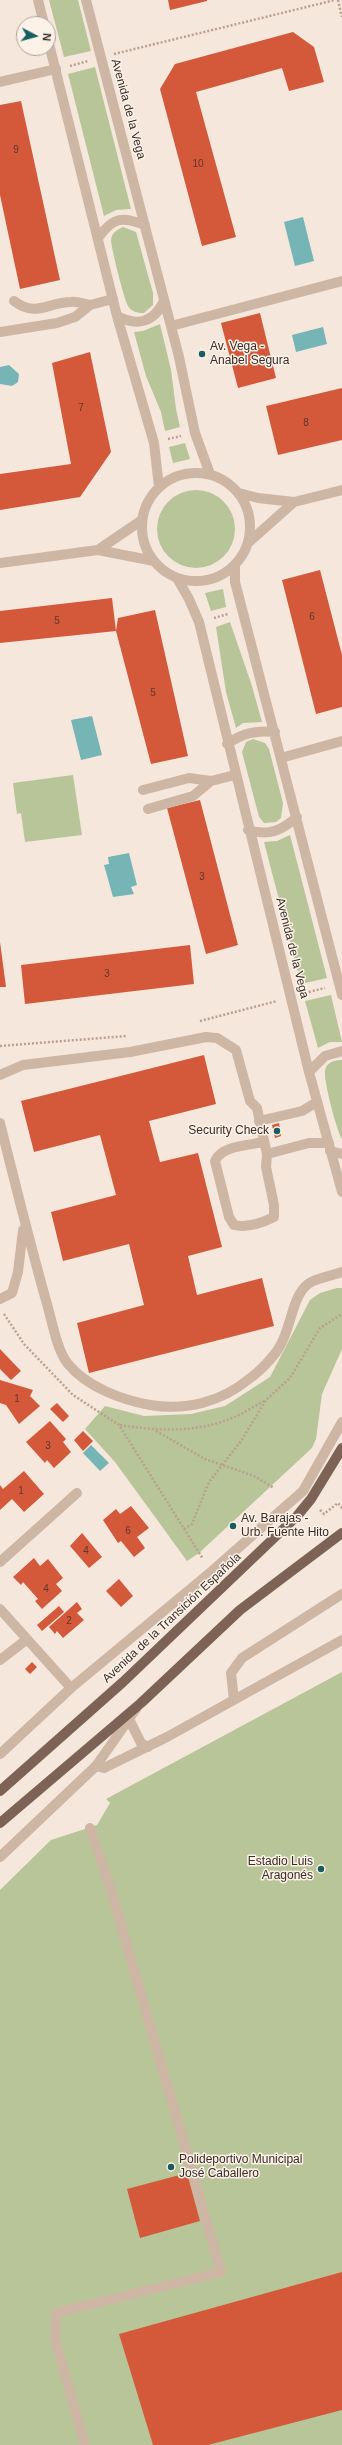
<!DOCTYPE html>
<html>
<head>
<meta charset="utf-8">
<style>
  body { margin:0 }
  #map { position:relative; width:342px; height:2445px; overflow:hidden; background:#f5e7db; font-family:Arial,sans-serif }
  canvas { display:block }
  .north { position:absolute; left:16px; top:16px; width:40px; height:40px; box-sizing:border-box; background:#fcf2e8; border:1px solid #aea39b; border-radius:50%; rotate:96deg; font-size:11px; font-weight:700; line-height:16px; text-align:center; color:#392c27 }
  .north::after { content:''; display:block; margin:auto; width:14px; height:18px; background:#185e60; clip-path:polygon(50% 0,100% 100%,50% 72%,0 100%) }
</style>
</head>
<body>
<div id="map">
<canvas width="342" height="2445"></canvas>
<div class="north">N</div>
</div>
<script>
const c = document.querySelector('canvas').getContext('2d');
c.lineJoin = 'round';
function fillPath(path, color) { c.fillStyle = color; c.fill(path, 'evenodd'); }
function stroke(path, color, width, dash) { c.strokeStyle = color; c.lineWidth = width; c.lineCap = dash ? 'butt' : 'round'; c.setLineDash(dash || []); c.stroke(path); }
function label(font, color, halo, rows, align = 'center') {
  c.font = font + ' Arial,sans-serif'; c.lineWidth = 3; c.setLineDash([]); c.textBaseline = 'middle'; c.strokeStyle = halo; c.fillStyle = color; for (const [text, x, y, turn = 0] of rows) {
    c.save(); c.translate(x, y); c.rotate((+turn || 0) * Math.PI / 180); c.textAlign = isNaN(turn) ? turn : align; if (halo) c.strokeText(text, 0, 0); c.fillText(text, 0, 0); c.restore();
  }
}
fillPath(new Path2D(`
  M49 0H78L91 51 64 57Z
  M95 67 131 209 116 210 104 216 68 74Z
  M123 227 136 232 153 293V305L144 313C137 313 132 312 128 306 124 299 111 247 111 240 112 232 117 230 123 227Z
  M160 324 171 370 176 409 180 427 165 431 161 412 146 376 134 332 143 331Z
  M185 443 190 459 173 463 169 447Z
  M157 529a39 39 0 1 1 78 0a39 39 0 1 1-78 0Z
  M223 589 226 607 211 611 205 593Z
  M230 622 252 686 262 722 243 723 236 728 226 692 216 627Z
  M253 739 265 743 269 749 283 803 281 818 276 822 264 823 259 817 242 752 246 742Z
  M73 775 82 835 25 842 21 813 17 814 13 783Z
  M290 835 327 978 301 984 264 842 277 841Z
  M331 995 342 1042H330L318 1048 305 1001Z
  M342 1060V1139C337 1132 323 1079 325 1070 327 1062 335 1060 342 1060Z
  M337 1288H342V1349L322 1394 316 1439 312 1448 199 1553 187 1561 115 1462 85 1429 105 1406 144 1416 191 1414 225 1406 270 1377 310 1300 320 1293Z
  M342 1672V2445H0V1890L51 1840 97 1825 110 1803 106 1799Z`), '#b8c599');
fillPath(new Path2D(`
  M303 217 314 261 295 266 284 222Z
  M323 327 327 344 296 352 292 335Z
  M9 365 19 374 18 382 12 386 0 384V367Z
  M92 716 102 755 81 760 71 720Z
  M129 853 137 885 131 887 134 894 113 897 104 865 109 864 108 857Z
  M91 1445 109 1463 100 1471 83 1453Z`), '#76b5b5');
fillPath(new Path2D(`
  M168 0H207V1L170 10Z
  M293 32 314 47 324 82 289 91 282 68 196 92 236 237 202 246 160 89 175 64Z
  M21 101 60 280 20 289 0 195V105Z
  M260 313 276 378 238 388 221 323Z
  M90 352 111 452 80 497 0 510V474L71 464 52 363Z
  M342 388V440L278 455 266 406Z
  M320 570 342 655V707L316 714 282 580Z
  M112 598 116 631 0 643V611Z
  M155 610 188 756 151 764 116 631 118 618Z
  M200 800 238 945 206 954 167 808Z
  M0 942 6 987H0Z
  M190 945 194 984 25 1004 21 965Z
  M204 1055 216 1104 149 1121 160 1162 198 1153 222 1247 188 1256 197 1295 262 1278 274 1326 89 1373 77 1323 144 1305 129 1244 63 1261 51 1212 116 1195 100 1135 34 1152 21 1101Z
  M279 1123 281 1136 275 1138 272 1125Z
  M0 1349 21 1371 11 1380 0 1369Z
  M0 1380 33 1390 30 1396 40 1406 19 1424 6 1405 0 1403Z
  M57 1403 69 1416 63 1422 50 1409Z
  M50 1421 66 1439 63 1442 71 1452 54 1468 47 1460 45 1463 26 1442Z
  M83 1431 93 1441 83 1451 74 1440Z
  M24 1471 44 1494 24 1512 12 1499 0 1510V1485L3 1489Z
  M131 1506 149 1528 137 1537 145 1548 134 1557 121 1541 118 1543 103 1520 116 1509 120 1514Z
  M82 1533 102 1557 89 1568 70 1546Z
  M34 1558 40 1566 48 1559 63 1578 56 1584 62 1591 42 1609 35 1601 38 1599 23 1582 21 1585 13 1577Z
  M119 1579 133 1596 121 1607 106 1591Z
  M77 1602 82 1609 77 1613 84 1620 63 1638 57 1631 55 1634 49 1627Z
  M59 1606 64 1612 42 1631 37 1625Z
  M32 1662 37 1667 30 1674 25 1669Z
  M187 2173 200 2221 140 2238 127 2189Z
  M342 2272V2410L208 2445H153L119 2334Z`), '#d3593a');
stroke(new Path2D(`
  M338 0 342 17
  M114 54 335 0
  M70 66 88 61
  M168 439 181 436
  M214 618 228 614
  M305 993 325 988
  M200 1021 277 1001
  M0 1046 127 1036
  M4 1314 24 1344 73 1395 119 1425 203 1559
  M120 1425C157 1431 196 1433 232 1418 243 1414 254 1406 264 1401
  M156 1431 205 1459 254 1476 274 1488
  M320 1510 324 1514 338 1503 342 1508
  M184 1529 192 1524 209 1482 241 1441 266 1400 290 1378 320 1328 342 1314`), '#baa08f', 2.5, [2, 2]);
stroke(new Path2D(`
  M14 301C37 318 47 302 71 302 77 301 84 304 90 305
  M171 326 342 281
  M0 332 57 323 75 317 90 305 113 299
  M281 758 342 741
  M143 790 189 778 211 781 235 775
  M148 809 193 796 211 781
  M0 1075 23 1065 130 1052 206 1037 217 1038 236 1050 250 1101 257 1108 267 1154 266 1167 274 1205V1217C262 1223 247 1228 234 1225L229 1217 215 1161C221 1146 249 1145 264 1142
  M259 1121 302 1111 317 1102
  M0 1123C15 1183 30 1244 47 1304 52 1321 57 1351 68 1364 87 1387 122 1400 150 1405 186 1411 221 1402 249 1379 259 1372 274 1357 280 1346 291 1328 292 1296 308 1284 316 1278 332 1276 342 1272
  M267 1154 309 1143H329
  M0 1299 12 1293 18 1272 23 1230
  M234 1700 231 1673 242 1658 342 1594
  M129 1719 141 1743 148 1747
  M96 1766 104 1768 167 1737 342 1640
  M85 2445 55 2340 56 2313 221 2272 111 1890 90 1828`), '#ceb6a5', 10);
stroke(new Path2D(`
  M0 82 56 69`), '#ceb6a5', 10);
stroke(new Path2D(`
  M38 0 44 24
  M86 0 179 357 195 433 210 474
  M48 40 117 316 154 443 159 487
  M98 238C113 217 122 216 145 225
  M117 316C138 327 154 322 164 301
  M142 527a54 54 0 1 1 108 0a54 54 0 1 1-108 0Z
  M239 493 258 498 294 502 342 490
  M249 542 294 502
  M98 550 142 520
  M0 563 98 550 154 561
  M235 565V582L342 995
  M177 578 189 599 199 622 309 1072 342 1192
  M227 744C243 733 256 730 275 732
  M248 830C269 836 281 831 297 817
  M309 1072 325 1056 342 1051
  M330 1151 342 1154
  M0 1562 77 1493
  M0 1609 71 1688
  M0 1660 26 1640
  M0 1754 71 1688 212 1571 303 1491 342 1422
  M0 1857 96 1766 136 1709`), '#ceb6a5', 10);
stroke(new Path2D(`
  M0 1791 123 1682 297 1516 311 1499 342 1448
  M0 1823 141 1703 240 1610 342 1533`), '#7d6256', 10);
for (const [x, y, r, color] of [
  [202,354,4,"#185e60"],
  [277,1131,4,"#185e60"],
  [233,1526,4,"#185e60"],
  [321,1869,4,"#185e60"],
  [171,2167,4,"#185e60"]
]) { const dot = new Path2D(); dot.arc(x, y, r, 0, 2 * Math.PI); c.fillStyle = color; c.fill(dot); stroke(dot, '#fcf2e8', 1.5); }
label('10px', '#60372c', null, [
  ["9",16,150],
  ["10",198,164],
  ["7",81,408],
  ["8",306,423],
  ["6",312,617],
  ["5",57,621],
  ["5",153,693],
  ["3",202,877],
  ["3",107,974],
  ["1",17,1399],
  ["3",48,1446],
  ["1",21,1491],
  ["6",128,1531],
  ["4",86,1551],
  ["4",46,1589],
  ["2",69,1621]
]);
label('12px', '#392c27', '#fcf2e8', [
  ["Avenida de la Vega",128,109,75],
  ["Avenida de la Vega",292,948,76],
  ["Avenida de la Transición Española",172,1618,-43]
]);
label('12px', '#392c27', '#fcf2e8', [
  ["Av. Vega -",210,347],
  ["Anabel Segura",210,361],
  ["Security Check",269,1131,"right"],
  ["Av. Barajas -",241,1519],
  ["Urb. Fuente Hito",241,1533],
  ["Estadio Luis",313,1862,"right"],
  ["Aragonés",313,1876,"right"],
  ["Polideportivo Municipal",179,2160],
  ["José Caballero",179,2174]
], 'left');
</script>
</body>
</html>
